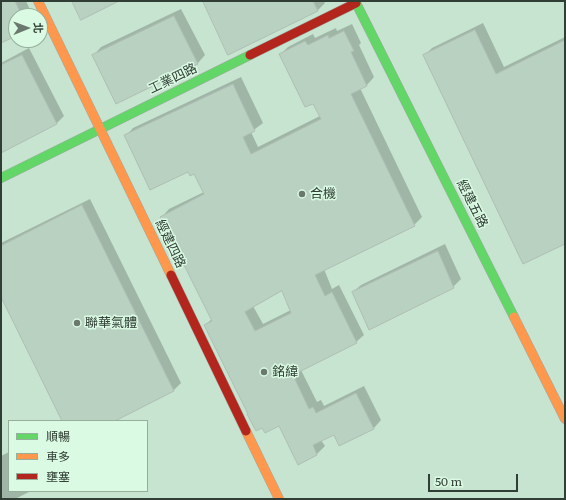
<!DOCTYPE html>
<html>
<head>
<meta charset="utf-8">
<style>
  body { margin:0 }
  #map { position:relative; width:566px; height:500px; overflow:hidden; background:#d4e5d9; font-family:Literata,"Noto Sans TC",serif }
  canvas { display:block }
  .frame { position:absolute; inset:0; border:2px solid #313e35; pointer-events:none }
  .legend { position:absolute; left:8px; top:420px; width:140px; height:72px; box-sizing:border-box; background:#dafae3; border:1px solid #96af9d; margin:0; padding:5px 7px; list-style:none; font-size:12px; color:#313e35 }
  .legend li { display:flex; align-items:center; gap:8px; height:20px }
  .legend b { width:20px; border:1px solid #96af9d }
  .north { position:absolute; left:8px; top:8px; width:40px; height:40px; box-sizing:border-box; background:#dafae3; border:1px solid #96af9d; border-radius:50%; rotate:89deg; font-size:11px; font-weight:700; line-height:16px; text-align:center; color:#313e35 }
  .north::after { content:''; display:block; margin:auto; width:14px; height:18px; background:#6a786e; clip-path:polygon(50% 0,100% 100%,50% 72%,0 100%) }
  .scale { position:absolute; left:428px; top:474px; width:90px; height:18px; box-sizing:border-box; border:2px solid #313e35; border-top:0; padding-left:5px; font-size:12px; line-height:14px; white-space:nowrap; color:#313e35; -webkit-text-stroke:3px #dafae3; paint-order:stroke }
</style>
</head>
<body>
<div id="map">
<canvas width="566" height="500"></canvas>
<div class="frame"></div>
<ul class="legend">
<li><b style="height:5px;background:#63d668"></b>順暢</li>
<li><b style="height:5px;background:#ff974d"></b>車多</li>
<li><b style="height:5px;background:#b3261e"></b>壅塞</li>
</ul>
<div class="north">北</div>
<div class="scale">50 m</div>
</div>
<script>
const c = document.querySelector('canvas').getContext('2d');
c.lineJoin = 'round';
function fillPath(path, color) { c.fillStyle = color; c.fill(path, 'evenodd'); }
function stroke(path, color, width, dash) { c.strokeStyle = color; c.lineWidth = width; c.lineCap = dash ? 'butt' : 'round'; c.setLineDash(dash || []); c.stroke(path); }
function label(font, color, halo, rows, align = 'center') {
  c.font = font + ' Literata,"Noto Sans TC",serif'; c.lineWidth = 3; c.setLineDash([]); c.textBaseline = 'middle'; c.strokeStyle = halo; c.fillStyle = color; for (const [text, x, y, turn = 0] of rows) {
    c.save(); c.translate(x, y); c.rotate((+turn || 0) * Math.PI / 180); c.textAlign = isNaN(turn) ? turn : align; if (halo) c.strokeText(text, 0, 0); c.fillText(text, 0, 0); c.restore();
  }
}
fillPath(new Path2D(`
  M1 1H565V499H1ZM16 16H40V40H16ZM9 421H147V491H9Z`), '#c7e4d0');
fillPath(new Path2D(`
  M1 1H26L33 16H16V34L1 42Z
  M207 1H324L325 3 317 11Z
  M181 9 205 55 198 63 116 102 94 55 101 47Z
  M483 23 504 67 565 37V243L424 56 432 48Z
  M352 24 361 43 359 45 374 77 367 85 360 88 422 217 414 225 324 269 332 289 339 285 364 335 356 342 301 370 317 402 321 400 324 406 364 386 381 420 374 428 340 445 334 434 321 440 325 446 317 454 298 463 279 425 205 325 212 319 162 217 169 209 204 192 195 173 189 171 126 136 133 128 241 77 263 123 251 132 258 147 320 116 314 102 280 55 288 47 313 34 315 38 336 28 337 31ZM282 290 291 310 263 324 253 306Z
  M29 48 64 116 56 124 1 151V63Z
  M90 199 181 383 173 391 112 421H63L1 295V243Z
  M445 244 461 279 453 287 353 292 361 285Z
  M9 452V491H31L15 499H1V456Z`), '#0003');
const building = new Path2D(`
  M1 1H15L22 16H16V36L1 43Z
  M72 1H119L81 20Z
  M203 1H313L318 11 228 55Z
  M174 16 198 64 116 104 92 55Z
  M475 30 496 74 565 40V244L523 264 423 55Z
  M344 31 354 51 351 52 367 86 351 94 415 226 315 275 325 296 332 292 357 343 293 375 309 409 313 407 316 413 356 393 374 429 339 446 334 435 313 445 317 455 298 465 279 426 265 433 262 428 256 431 247 414H248L204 325 212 321 160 217 204 194 194 174 190 176 188 172 150 190 124 135 233 84 255 131 243 137 251 154 321 119 313 104 305 107 279 54 305 41 308 45 328 35 329 38ZM282 291 291 313 255 331 245 312Z
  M22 55 57 124 1 153V65Z
  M82 205 174 391 115 421H62L1 297V246Z
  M438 251 454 288 369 330 352 292Z`);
fillPath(building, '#b8d1c1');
stroke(building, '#b0beb4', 1);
const fast = new Path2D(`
  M355 1 514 317
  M1 178 250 55`);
const slow = new Path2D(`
  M38 1 171 275
  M514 317 565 419
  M246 431 279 499`);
const jam = new Path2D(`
  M250 55 356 3
  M171 275 246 431`);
stroke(fast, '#9daaa1', 10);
stroke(slow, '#9daaa1', 10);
stroke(jam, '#9daaa1', 10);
stroke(fast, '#63d668', 9);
stroke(slow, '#ff974d', 9);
stroke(jam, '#b3261e', 9);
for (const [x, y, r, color] of [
  [302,194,4,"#6a786e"],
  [77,323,4,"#6a786e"],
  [264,372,4,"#6a786e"]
]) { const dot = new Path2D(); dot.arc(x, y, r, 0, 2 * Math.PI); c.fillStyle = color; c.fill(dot); stroke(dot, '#dafae3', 1.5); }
label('13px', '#313e35', '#dafae3', [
  ["工業四路",173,79,-26],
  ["經建五路",472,204,63],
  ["經建四路",170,244,64]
]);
label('13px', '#313e35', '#dafae3', [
  ["合機",310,194],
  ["聯華氣體",85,323],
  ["銘緯",272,372]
], 'left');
</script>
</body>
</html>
